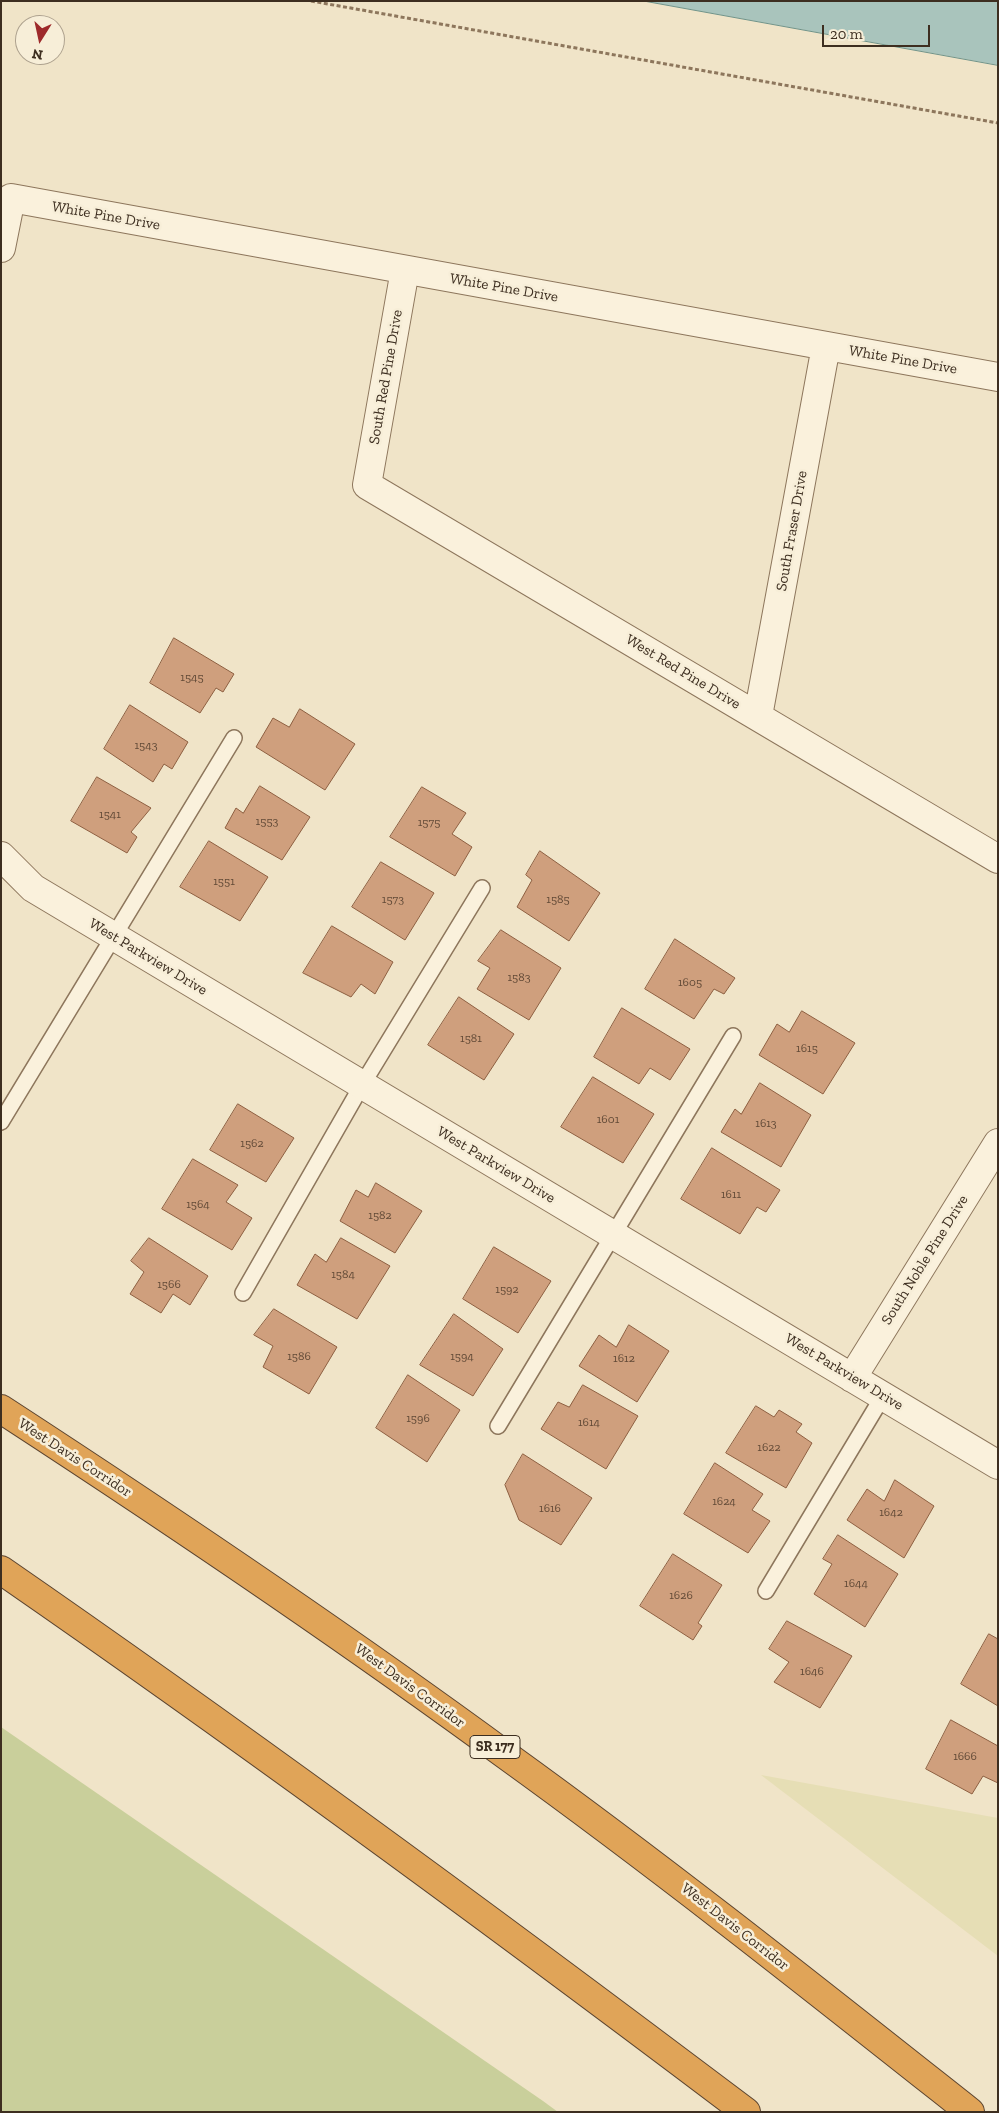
<!DOCTYPE html>
<html>
<head>
<meta charset="utf-8">
<style>
  body { margin:0 }
  #map { position:relative; width:999px; height:2113px; overflow:hidden; background:#f0e4c8; font-family:"Zilla Slab",serif }
  canvas { display:block }
  .frame { position:absolute; inset:0; border:2px solid #3d2e20; pointer-events:none }
  .north { position:absolute; left:15px; top:15px; width:50px; height:50px; box-sizing:border-box; background:#f7eed8; border:1px solid #ada18e; border-radius:50%; rotate:190deg; font-size:14px; font-weight:700; line-height:20px; text-align:center; color:#3d2e20 }
  .north::after { content:''; display:block; margin:auto; width:18px; height:22px; background:#9e2a2b; clip-path:polygon(50% 0,100% 100%,50% 72%,0 100%) }
  .scale { position:absolute; left:822px; top:25px; width:108px; height:22px; box-sizing:border-box; border:2px solid #3d2e20; border-top:0; padding-left:6px; font-size:15px; line-height:18px; white-space:nowrap; color:#3d2e20; -webkit-text-stroke:4px #f7eed8; paint-order:stroke }
</style>
</head>
<body>
<div id="map">
<canvas width="999" height="2113"></canvas>
<div class="frame"></div>
<div class="north">N</div>
<div class="scale">20 m</div>
</div>
<script>
const c = document.querySelector('canvas').getContext('2d');
c.lineJoin = 'round';
function fillPath(path, color) { c.fillStyle = color; c.fill(path, 'evenodd'); }
function stroke(path, color, width, dash) { c.strokeStyle = color; c.lineWidth = width; c.lineCap = dash ? 'butt' : 'round'; c.setLineDash(dash || []); c.stroke(path); }
function label(font, color, halo, rows, align = 'center') {
  c.font = font + ' "Zilla Slab",serif'; c.lineWidth = 5; c.setLineDash([]); c.textBaseline = 'middle'; c.strokeStyle = halo; c.fillStyle = color; for (const [text, x, y, turn = 0] of rows) {
    c.save(); c.translate(x, y); c.rotate((+turn || 0) * Math.PI / 180); c.textAlign = isNaN(turn) ? turn : align; if (halo) c.strokeText(text, 0, 0); c.fillText(text, 0, 0); c.restore();
  }
}
fillPath(new Path2D(`
  M761 1775 998 1818V1956Z`), '#e6deb5');
fillPath(new Path2D(`
  M1 1727 543 2101 558 2112H1Z`), '#c9cf9b');
const water = new Path2D(`
  M644 1H998V65Z`);
fillPath(water, '#a9c4bc');
stroke(water, '#6f938a', 1);
const building = new Path2D(`
  M174 638 234 674 223 692 216 688 200 713 150 683Z
  M130 705 188 742 172 769 164 764 153 782 104 749Z
  M300 709 355 744 325 790 256 747 273 718 289 727Z
  M97 777 151 808 131 832 137 837 127 853 71 821Z
  M260 786 310 817 282 860 225 828 236 808 243 813Z
  M422 787 466 813 452 834 472 847 455 876 390 837Z
  M209 841 268 877 240 921 180 887Z
  M540 851 600 893 569 941 517 907 532 880 526 875Z
  M381 862 434 893 405 940 352 907Z
  M332 926 393 962 375 994 361 984 351 997 303 973Z
  M501 930 561 968 529 1020 477 989 490 968 478 961Z
  M675 939 735 978 724 994 714 989 694 1019 645 989Z
  M459 997 514 1034 484 1080 428 1045Z
  M622 1008 690 1049 670 1080 650 1068 639 1084 594 1057Z
  M802 1011 855 1043 823 1094 759 1055 777 1024 789 1032Z
  M593 1077 654 1114 623 1163 561 1127Z
  M760 1083 811 1115 781 1167 721 1132 735 1109 741 1114Z
  M238 1104 294 1138 266 1182 210 1150Z
  M712 1148 780 1190 766 1212 757 1207 740 1234 681 1199Z
  M193 1159 238 1185 226 1202 252 1218 232 1250 162 1209Z
  M376 1183 422 1211 395 1253 340 1221 356 1190 368 1197Z
  M149 1238 208 1276 190 1305 173 1294 161 1313 130 1294 144 1272 131 1261Z
  M341 1238 390 1266 357 1319 297 1285 315 1254 326 1262Z
  M494 1247 551 1281 518 1333 463 1299Z
  M274 1309 337 1347 309 1394 263 1367 273 1346 254 1335Z
  M454 1314 503 1349 473 1396 420 1365Z
  M629 1325 669 1351 637 1402 579 1366 599 1335 616 1347Z
  M408 1375 460 1410 427 1462 376 1428Z
  M583 1385 638 1416 606 1469 541 1429 558 1402 569 1407Z
  M756 1406 774 1417 779 1410 802 1424 796 1432 812 1443 786 1488 726 1453Z
  M523 1454 592 1498 561 1545 519 1520 505 1485Z
  M715 1463 763 1494 752 1510 770 1521 748 1553 684 1514Z
  M895 1480 934 1506 904 1558 847 1520 867 1489 884 1501Z
  M838 1535 898 1574 865 1627 814 1594 832 1564 823 1559Z
  M673 1554 722 1585 698 1623 702 1626 693 1640 640 1606Z
  M787 1621 852 1656 820 1708 774 1682 789 1662 769 1649Z
  M989 1634 998 1639V1706L961 1684Z
  M951 1720 998 1746V1783L983 1776 972 1794 926 1769Z`);
fillPath(building, '#cf9f7d');
stroke(building, '#8d5f41', 1);
const service = new Path2D(`
  M1 1122 234 738
  M243 1293 362 1085 482 888
  M498 1426 733 1036
  M766 1591 883 1396`);
const minor = new Path2D(`
  M1 248 11 198 998 377
  M405 270 367 485 998 859
  M758 716 826 346
  M1 856 33 888 998 1465
  M852 1378 998 1143`);
const motorway = new Path2D(`
  M1 1409C173 1521 342 1635 507 1756 665 1870 817 1991 970 2112
  M1 1570C254 1745 501 1927 746 2112`);
stroke(service, '#8d765c', 18);
stroke(minor, '#8d765c', 30);
stroke(motorway, '#5b4430', 30);
stroke(new Path2D(`
  M311 1 998 123`), '#8d765c', 3, [4, 2.5]);
stroke(service, '#faf1dc', 15);
stroke(minor, '#faf1dc', 28);
stroke(motorway, '#e0a458', 28);
label('12px', '#624a37', null, [
  ["1545",192,678],
  ["1543",146,746],
  ["1541",110,815],
  ["1553",267,822],
  ["1575",429,823],
  ["1551",224,882],
  ["1573",393,900],
  ["1585",558,900],
  ["1583",519,978],
  ["1605",690,983],
  ["1581",471,1039],
  ["1615",807,1049],
  ["1601",608,1120],
  ["1613",766,1124],
  ["1562",252,1144],
  ["1611",731,1195],
  ["1564",198,1205],
  ["1582",380,1216],
  ["1584",343,1275],
  ["1566",169,1285],
  ["1592",507,1290],
  ["1586",299,1357],
  ["1594",462,1357],
  ["1612",624,1359],
  ["1596",418,1419],
  ["1614",589,1423],
  ["1622",769,1448],
  ["1624",724,1502],
  ["1616",550,1509],
  ["1642",891,1513],
  ["1644",856,1584],
  ["1626",681,1596],
  ["1646",812,1672],
  ["1666",965,1757]
]);
for (const [x, y, w] of [
  [495,1747,50]
]) { const box = new Path2D(); box.roundRect(x - w / 2, y - 11.5, w, 23, 4); c.fillStyle = '#f7eed8'; c.fill(box); stroke(box, '#3d2e20', 1); }
label('bold 14px', '#3d2e20', null, [
  ["SR 177",495,1747]
]);
label('15px', '#3d2e20', '#f7eed8', [
  ["White Pine Drive",106,216,10],
  ["White Pine Drive",504,288,10],
  ["White Pine Drive",903,360,10],
  ["South Red Pine Drive",386,377,-80],
  ["South Fraser Drive",792,531,-80],
  ["West Red Pine Drive",683,672,31],
  ["West Parkview Drive",148,957,31],
  ["West Parkview Drive",496,1165,31],
  ["South Noble Pine Drive",925,1260,-58],
  ["West Parkview Drive",844,1372,31],
  ["West Davis Corridor",75,1458,33],
  ["West Davis Corridor",410,1686,36],
  ["West Davis Corridor",735,1927,38]
]);
</script>
</body>
</html>
